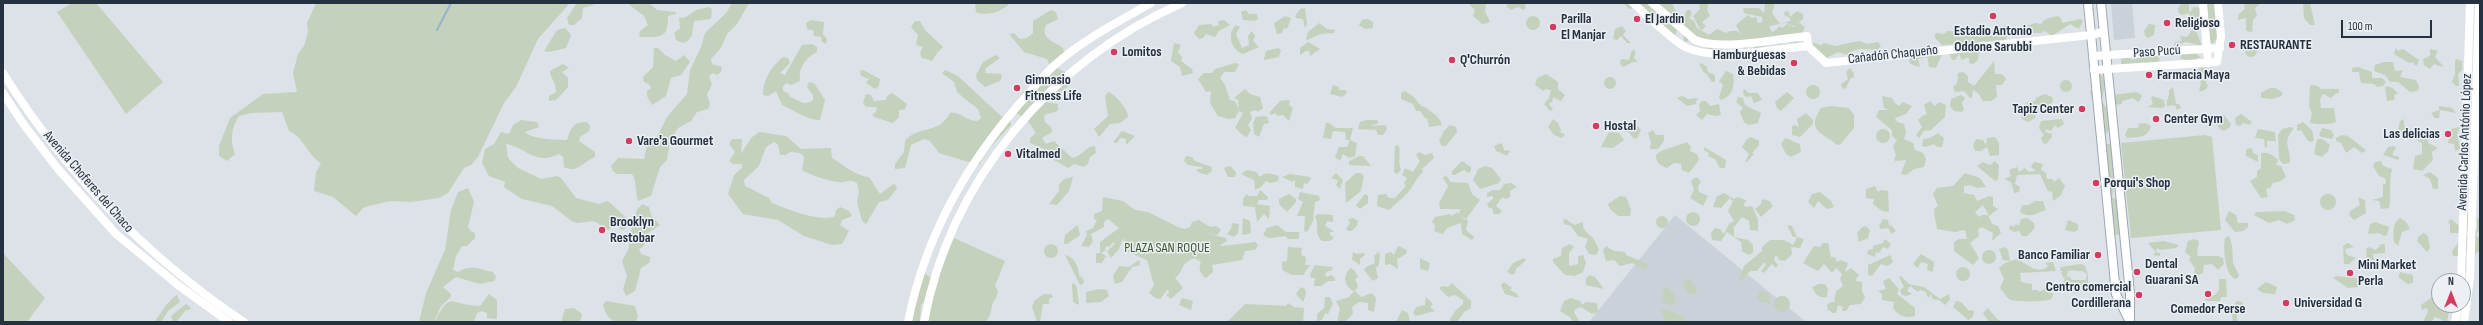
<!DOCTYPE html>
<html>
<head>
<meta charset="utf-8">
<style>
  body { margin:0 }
  #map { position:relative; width:2483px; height:325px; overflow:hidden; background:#dce2e7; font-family:"Sofia Sans Condensed",sans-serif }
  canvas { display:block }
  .frame { position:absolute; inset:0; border:4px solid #25313e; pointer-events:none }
  .north { position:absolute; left:2431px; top:273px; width:40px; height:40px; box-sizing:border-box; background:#ecf0f5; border:1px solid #9ca4ac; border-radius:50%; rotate:0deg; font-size:11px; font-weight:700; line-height:16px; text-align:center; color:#25313e }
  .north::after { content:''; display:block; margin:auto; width:14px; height:18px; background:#d33b61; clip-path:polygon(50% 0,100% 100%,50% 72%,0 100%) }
  .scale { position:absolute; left:2341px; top:20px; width:91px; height:18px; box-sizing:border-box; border:2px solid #25313e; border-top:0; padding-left:5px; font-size:12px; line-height:14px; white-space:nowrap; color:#25313e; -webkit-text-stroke:3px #ecf0f5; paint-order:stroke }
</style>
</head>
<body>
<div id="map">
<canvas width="2483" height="325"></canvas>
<div class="frame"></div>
<div class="north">N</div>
<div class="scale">100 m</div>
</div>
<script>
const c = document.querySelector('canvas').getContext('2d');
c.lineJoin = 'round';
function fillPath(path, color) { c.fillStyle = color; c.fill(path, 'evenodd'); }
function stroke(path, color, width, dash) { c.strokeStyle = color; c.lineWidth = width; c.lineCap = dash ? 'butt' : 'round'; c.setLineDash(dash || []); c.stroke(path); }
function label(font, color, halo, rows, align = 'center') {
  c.font = font + ' "Sofia Sans Condensed",sans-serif'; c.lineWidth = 3; c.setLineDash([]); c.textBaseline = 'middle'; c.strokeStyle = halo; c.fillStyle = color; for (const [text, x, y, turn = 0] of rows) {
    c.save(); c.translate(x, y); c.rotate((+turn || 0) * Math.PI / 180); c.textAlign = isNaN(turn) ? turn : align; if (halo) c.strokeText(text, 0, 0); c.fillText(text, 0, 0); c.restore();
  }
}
fillPath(new Path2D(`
  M2111 3H2132L2135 38 2114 40Z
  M1675 215 1806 322H1589Z`), '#cad1d9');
fillPath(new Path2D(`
  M72 3H96L163 82 126 114 57 12Z
  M316 3H570L538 39 516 87 504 103 478 157 471 165 464 168 448 193 439 198 411 202 391 201 372 205 363 208 356 216 333 197 314 191 316 172 321 163C307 155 304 137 289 131L282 112 252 113 239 116C231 128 230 141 235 154L227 161 219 156V146L230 118 263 94 297 92 293 73 298 54 304 46 308 32 307 23Z
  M577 3H599L583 8 582 18 574 25H569L567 18Z
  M627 3H649L657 10 676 12V14L668 16C668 38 662 37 642 37L639 36 640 31 648 25 644 16Z
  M732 3H749L737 24 727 34 721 48 711 59 712 64 722 67 721 72 717 75 713 73 709 76 712 85 707 94 710 104 708 109 697 112 691 121 678 128 670 141 667 160 660 167 651 196 638 201C635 193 637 181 632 174H617L613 171 611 166 618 158 644 159 647 145 658 135 667 117 687 94 690 70 701 47 705 33 727 12Z
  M975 3H1010C1003 11 987 17 976 12Z
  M1468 3H1486L1485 12 1490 21 1488 23 1482 24 1473 16 1475 10Z
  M1508 3H1524L1526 7 1524 10 1518 7 1511 10 1506 6Z
  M1623 3H1672L1675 10 1683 18 1687 10H1690L1692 14 1689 18 1694 21 1697 28 1709 35 1717 29 1726 33 1730 31H1737L1741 35 1736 25 1748 15 1752 18 1756 17 1758 23 1762 22V17L1744 13 1743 8H1759L1764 13 1765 3H1775L1772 13 1780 24 1790 21V18L1784 15 1785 11 1789 12 1790 17 1797 11 1803 14V19L1794 26 1786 23 1769 26 1772 32 1777 29 1779 26 1782 28 1787 24 1794 27 1798 22 1805 27 1797 43 1782 42 1780 45 1774 43 1758 49 1792 51 1790 53 1718 60 1711 52 1756 49 1752 45 1745 49 1742 47 1709 49 1689 39 1687 42 1684 41 1683 34 1677 30 1675 37 1666 38 1633 8 1629 9Z
  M1699 3H1709L1707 10 1710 16 1702 22 1706 26 1702 30 1700 29 1693 16 1700 9Z
  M2182 3H2189V13L2182 15 2179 13 2178 8Z
  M2204 3H2215L2217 39 2212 44 2200 24Z
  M2244 3H2261L2255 8 2257 16 2253 20 2252 32 2246 31V18L2238 20V15L2245 9Z
  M2303 3H2310L2315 25H2310L2304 18Z
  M708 7 712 9 711 19 694 21 692 35 688 41 683 43 676 40 674 33 680 28 679 18 686 17 696 10Z
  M2194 7 2200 8 2199 18 2193 21 2190 19 2189 13Z
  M1305 8 1307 24 1305 28 1303 19 1296 18 1295 16 1300 9Z
  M1051 10 1056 12 1058 19 1046 25C1040 39 1055 42 1063 48L1064 53 1050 66 1047 59 1024 52 1009 34 1014 33 1020 39 1027 38 1033 33V21Z
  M1246 10 1249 14H1257L1258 19 1255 21 1243 20 1241 12Z
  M1285 16 1291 18 1287 29 1284 28 1282 33 1277 34 1274 23Z
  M2058 16 2061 18 2062 23 2080 19 2083 21 2079 29 2070 24 2052 36 2045 31 2041 33H2024L2020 28 2036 23 2041 24C2046 17 2050 18 2058 16Z
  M1526 23a7 7 0 1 1 14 0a7 7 0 1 1-14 0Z
  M1368 19 1373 22V28L1365 29 1359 25 1362 20Z
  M811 20 824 22 823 34 827 39 826 44 822 42 821 37 814 36 813 30 807 29 806 23Z
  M1224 20 1230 25 1219 31 1215 37 1206 34 1203 38 1199 39 1194 33 1199 25 1211 24 1213 27 1219 25 1218 21Z
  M915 21H920L925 30 943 47 937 53 932 61 922 58 920 53 923 47 916 45 918 35 911 27Z
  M1319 23 1327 29 1335 30 1334 33 1321 34 1307 40 1306 38 1308 32Z
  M2149 24 2155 25 2154 35 2148 38 2145 36 2144 31Z
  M1236 25 1240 27 1236 34 1242 48 1249 45 1248 36 1252 31 1255 36 1253 41 1259 47 1243 54C1230 49 1227 33 1236 25Z
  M1622 26 1626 31 1623 35 1631 43H1627L1621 36 1617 40 1613 39 1615 29Z
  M1996 26H2005L2007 30 2013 27 2015 30 2008 35 2005 41 1995 40 1993 43 1983 41 1974 44 1942 45 1934 37 1936 33 1944 34 1947 31C1961 33 1977 25 1992 31Z
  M565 28 571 35 566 48 549 52 544 51 557 30Z
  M2192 30 2196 31 2202 46 2186 42 2174 46 2175 42 2182 41 2180 36 2187 37Z
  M1859 41 1868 44 1878 42 1881 46 1877 50C1867 50 1856 46 1848 55L1838 52 1826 58 1818 50 1812 47 1813 43 1819 44 1820 46 1824 43 1835 46Z
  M2285 41 2288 47 2283 48 2281 51 2274 50 2276 43Z
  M1308 42 1320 49 1310 56 1309 51H1306L1300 55V48Z
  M1174 43 1181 45 1178 52 1182 57 1181 61 1192 69 1193 73 1182 76 1180 67 1171 61Z
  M812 44 817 47V52C805 58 798 68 800 81L791 85 787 83 783 86V91L788 93 790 97C799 100 804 107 813 100V95L807 87 809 82 814 83 825 100 820 120C807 121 793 109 782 105L776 91 768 96 763 95C763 79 771 67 783 57L788 58 790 63 780 73 785 75 802 45Z
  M2245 51a6 6 0 1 1 12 0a6 6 0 1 1-12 0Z
  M654 48H658L665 55 676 61 684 55 690 62 681 75 671 78 666 96 652 105 647 96V91L651 88 649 84 644 82 643 77 653 67Z
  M1278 48 1281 50 1279 57 1264 60 1266 51Z
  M1920 48H1935L1942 54 1936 68 1929 67 1928 59 1926 57 1918 59 1920 67 1910 64 1909 60 1916 50Z
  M2396 48 2398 51 2403 49 2419 60 2417 66 2413 64 2415 62 2409 63 2394 54Z
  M2430 49 2438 51 2435 57 2444 67 2434 64 2430 69 2424 65 2423 59 2430 56Z
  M1632 50 1636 51 1634 58 1638 62H1633L1623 67 1620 64 1621 59 1629 60Z
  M1979 51 1978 60 1973 64 1969 63V57L1962 60 1959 54 1955 60H1952L1949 53Z
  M2194 51 2200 57 2191 63 2180 58 2182 53Z
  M2155 54 2160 59 2157 62 2148 66 2143 62 2121 66V59L2128 57 2132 60Z
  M996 55 1000 58 986 68 985 73 1001 74 1002 76 1000 81 985 87 977 80 976 75 983 62Z
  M2457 59 2462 61V70L2458 74 2459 86H2456L2452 82 2455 74V60Z
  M1994 61 1995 74H2002L2006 79 2002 85H1996L1997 97 1991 101H1983L1978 93 1973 90 1972 97 1970 98 1964 91 1955 92 1953 87 1957 83 1958 73 1963 72 1968 76V82L1974 86Z
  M2383 62H2393L2395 71 2403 70 2400 77 2416 80 2419 86 2418 91 2410 92 2398 82H2390L2385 75 2374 71 2375 65Z
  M1235 63 1239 64 1235 72H1224L1220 78 1225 85 1230 100 1235 101 1239 110 1238 100 1234 98 1245 89 1250 94 1260 97 1263 108 1258 112 1255 110 1250 112 1252 119 1248 125 1251 130 1247 137 1244 136 1235 128 1243 113 1239 111 1235 118 1229 119 1218 116 1210 103 1211 92 1210 91 1206 92 1198 79 1204 73H1212L1215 69Z
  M1701 63 1707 67 1708 72 1715 75V82H1712L1706 73H1704L1699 64Z
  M563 64 569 68 562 72 568 78V87L556 100 549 101V96L556 92C556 80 550 79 550 71Z
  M2203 67 2207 69 2205 80 2208 86 2205 90 2199 92 2201 83 2197 76 2198 70Z
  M2358 67 2372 72V78H2382L2386 82 2383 86 2377 87 2374 84 2361 83 2359 72H2352V68Z
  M1057 68 1069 74 1070 85 1046 102 1058 104V111L1044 115 1045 122 1051 127 1052 132 1042 138 1046 144 1054 141 1072 158C1081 157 1086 146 1095 146L1096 153 1090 157 1088 164 1084 167 1074 164 1068 168 1052 159 1044 158V149L1030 143V138L1036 133 1028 121 1011 109 1023 92Z
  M1850 68 1854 73V77L1850 79 1846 88 1843 89 1841 84 1848 79 1846 72Z
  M863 70 880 79 879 86 875 89 866 83 869 79 861 76 860 71Z
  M945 70 958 76 1001 116 1010 120 1011 125 987 151 979 165 939 153 930 141 924 139 911 145 905 168 895 169V164L904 152 905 141C918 125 939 135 950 113 960 111 966 121 977 121L981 118 978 109 965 99 957 92 954 82 942 73Z
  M1726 71 1733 74C1735 85 1733 96 1721 100L1719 97 1723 85 1719 81Z
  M1546 74 1558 82V89L1565 95 1561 101 1553 97 1552 102 1549 104 1553 109 1550 111 1544 104 1549 98 1551 90 1546 89 1543 91 1535 85 1537 78Z
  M2101 74C2106 80 2105 93 2101 100L2107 109 2110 129 2105 135 2096 100 2092 99 2090 92 2095 88 2098 75Z
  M1604 83a6 6 0 1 1 12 0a6 6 0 1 1-12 0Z
  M2060 86a6 6 0 1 1 12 0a6 6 0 1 1-12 0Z
  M1333 85 1339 87V90H1346L1347 93 1342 97 1330 94Z
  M2310 85 2318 86 2321 89H2339L2338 94 2336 93 2331 98 2323 94 2320 99 2321 108H2334L2336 122C2331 125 2315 124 2310 123L2312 113 2309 106Z
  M1806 92a7 7 0 1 1 14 0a7 7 0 1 1-14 0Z
  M2385 86C2392 87 2394 88 2398 94H2395L2394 100 2387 101Z
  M2173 87 2176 104H2179L2181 108 2177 110 2175 105 2167 106C2166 100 2170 96 2169 90Z
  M2270 88H2275L2282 92V96L2272 99 2261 98V93Z
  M1744 89 1749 93H1758L1762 100 1754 103 1751 96 1746 97 1743 94Z
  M1405 91 1414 97 1420 105C1426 107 1442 118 1442 125L1429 127 1427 118H1425L1420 111H1416L1413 104 1401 99V93Z
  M1108 92C1115 94 1128 109 1128 117L1120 123 1110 124 1099 137 1094 129 1108 116 1105 96Z
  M1787 92 1794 98 1781 111 1777 108 1775 102Z
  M2136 92 2142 95 2140 100 2138 102 2133 98 2122 101V104L2114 105 2113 95Z
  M892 93 907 104 905 109 899 110V117L893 123 874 117 872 115 876 112 877 107H866L863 103 866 94 871 95 874 101 886 100 887 96Z
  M2045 94 2052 97 2053 102 2038 113 2034 107 2032 108 2036 115 2035 118 2028 122 2022 119 2021 114 2025 110 2026 103 2035 101 2036 98Z
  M1961 95 1965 98 1962 103 1964 110 1962 112 1954 111 1950 106 1951 99Z
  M1682 96 1688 99 1697 98 1696 104 1687 106 1677 98Z
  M1882 96 1892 98 1895 103 1899 106 1903 102 1912 106 1906 114 1895 118 1897 122 1904 124 1906 133 1904 139 1913 143 1915 150 1923 153 1926 159 1924 167 1914 169 1906 175 1901 174 1906 160 1895 161 1894 158 1896 156 1893 146 1897 140 1892 136V130L1876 117 1879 110H1888L1884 108Z
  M2153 96 2164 100 2165 106 2162 108 2147 107 2153 104 2151 98Z
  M1738 97 1743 98 1745 105 1761 113 1758 123 1748 125 1744 122 1740 112 1743 108 1736 102Z
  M1286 100 1290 101 1289 105 1293 108 1289 121 1283 115 1277 116 1276 113 1271 115 1269 113 1280 101Z
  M1702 101H1706L1710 106 1719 104 1721 115 1715 116 1707 114 1702 120 1696 115 1700 111 1699 104Z
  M1930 101 1935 106 1939 102 1946 105 1945 117 1931 130 1924 131 1919 138 1916 135 1922 127 1918 120 1922 116 1927 114 1924 105Z
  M1831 106 1849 108 1854 115V128L1840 145C1834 145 1834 141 1829 139 1814 129 1810 126 1821 108Z
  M2439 106 2452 108 2456 113 2440 110 2439 118H2435L2431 113 2439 110Z
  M1806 113 1813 120V124L1800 137 1792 135V126L1796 125 1799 128 1797 119Z
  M2241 114 2252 122 2250 125 2243 123 2240 126 2236 125 2235 118Z
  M2217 115H2224L2231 124 2229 128 2224 131 2220 129 2214 121Z
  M1263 116 1267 117 1269 123 1264 124 1259 137 1254 134 1253 123 1256 117Z
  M1553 119 1558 123 1561 130 1560 132 1565 135 1562 138 1554 135 1548 127Z
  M2062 119 2064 124 2058 128 2055 125 2051 131 2046 129 2045 132 2052 134V137L2046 144 2043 143 2041 138 2044 135 2039 128 2041 121Z
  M2404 119V126L2428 136V143L2438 148 2432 152 2433 160 2422 171 2413 169 2415 156 2422 154V143L2410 137 2400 135 2398 130 2400 121Z
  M521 120 537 122 539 127 525 132C531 139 556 140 567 140 571 129 572 122 587 122L590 126 589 131 580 137 579 141 595 152V157C584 161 577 174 564 167L563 157 559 154C535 166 526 147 506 144L508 158 518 168 541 179 557 176 561 178 576 198 599 204 608 201 630 221 624 230 620 229 616 225 608 230 594 221 578 223 573 222 552 206 522 199 504 187 505 182 489 176 482 163 485 149 494 144 501 132 509 134 513 125Z
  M1367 120H1377L1379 123 1370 126 1386 125 1387 129 1383 135H1378L1376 130 1358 129 1360 122Z
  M1633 121 1641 130 1638 137 1635 139 1631 136 1630 133 1623 131 1628 122Z
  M2303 122 2312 130 2314 140 2312 142 2308 141 2301 130 2297 131V125Z
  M1326 123H1329L1336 128H1353L1350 140 1357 143 1355 156 1349 158 1343 154 1340 161 1335 157 1339 147H1347L1350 140H1346L1345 132 1333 131 1331 139 1323 138Z
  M2145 123 2151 126C2148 138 2138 137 2127 138L2125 135 2128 128H2138L2139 124Z
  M1450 125 1456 127 1457 132 1446 146H1442L1439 141 1444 131Z
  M2290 127 2294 128C2281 144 2291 146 2290 163L2283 164 2279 159 2278 135 2282 129Z
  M2460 127 2457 134 2460 149 2455 151 2454 144 2448 143 2451 129Z
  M2322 128 2331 130 2334 135 2332 139 2321 137 2319 135Z
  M2258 129 2275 132 2276 143 2275 141H2267V147L2265 148 2264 139 2255 138Z
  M1876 136a7 7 0 1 1 14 0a7 7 0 1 1-14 0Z
  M1653 130 1656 135H1664V141L1658 149H1650L1651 142 1648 133Z
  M1122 131 1135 136 1126 145V139L1120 138 1117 143 1113 142Z
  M759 132 786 136 801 149 831 148 832 158C843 165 856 176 869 177L880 194 892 185 895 184 897 188 888 200 879 202 866 224 862 221 857 202 859 192 857 183C849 178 847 183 839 182 832 182 807 174 802 170 805 156 807 153 790 152L786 155H780L778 145 774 142 766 147 759 166 744 180 745 186 769 198 772 203C786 209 822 223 835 216L836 210 840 207 849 211 852 216 842 220 840 225 849 231 842 244 832 245 804 236 778 220 743 214 728 194 734 175 742 168V164H733L729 161 735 152 729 144 732 139H742L741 154 751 138Z
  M1609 132 1619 133 1624 140 1613 148 1601 147Z
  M1938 133 1944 138 1942 147H1937L1934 144 1926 147 1922 146 1923 139 1930 138Z
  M2205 135 2212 137 2221 230 2131 238 2121 143Z
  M2342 135 2348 136 2366 150 2362 153 2354 147 2346 153 2341 143 2336 141V138Z
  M1751 137 1759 141V145L1752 153 1754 154 1747 162H1745L1749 154 1742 147 1747 139Z
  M1995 137 1999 143V155L1990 156 1987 147 1981 151H1975L1973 145 1976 139 1983 140 1986 145 1987 138Z
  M1785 138 1800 144 1801 152 1791 157 1786 154 1781 144Z
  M2317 139H2322L2330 145 2328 151 2322 157 2314 154Z
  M1687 142 1691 147 1690 151 1697 154 1699 160 1689 173 1682 170 1681 164 1674 163 1667 168C1660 165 1656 163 1656 155L1661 151Z
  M1502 143 1504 150 1510 151 1507 156 1496 151 1494 146Z
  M2105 143 2112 145 2114 184 2112 197 2116 200 2121 233 2112 237 2111 224 2114 221 2102 161 2098 154 2102 144Z
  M1398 145C1402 149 1397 162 1401 170L1397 174 1394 172 1395 146Z
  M2393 146 2396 147 2392 155 2399 157V160L2383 155 2388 147Z
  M1704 147 1726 160 1725 168H1720L1715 159 1708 156 1709 153 1704 150Z
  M2252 148 2253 153 2258 155V162L2246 156V149Z
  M1419 152 1425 155 1432 153 1434 158 1422 169 1423 172C1418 177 1415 181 1412 187 1406 196 1396 203 1389 210L1377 206 1378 195 1386 194 1389 198H1395L1406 186 1404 183 1407 178 1402 175 1405 168 1413 172 1420 161 1416 155Z
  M2261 153C2268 152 2274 155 2278 160L2276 165 2281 166 2286 177 2281 181 2273 183 2270 188 2266 189 2268 197 2261 198 2250 181 2257 177V171L2261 168Z
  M1186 156 1192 157 1195 161 1212 167V171L1207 175 1198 172 1196 169H1202V167L1188 165 1184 161Z
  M1359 156H1363L1371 166 1349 165V161Z
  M1462 161 1471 167V171L1468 173 1464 170 1455 175H1452V171Z
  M1995 161 1999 165 1998 180 1995 181 1977 166 1983 162 1990 165Z
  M2381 161 2383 166 2392 169C2388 183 2392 196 2389 208L2381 209 2379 201 2372 200 2383 197V184H2386L2385 178 2379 176 2373 166 2375 162Z
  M2034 162 2043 164 2041 170 2046 173 2047 179H2052L2054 182 2059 178 2065 186 2061 195 2053 201 2052 192 2048 191 2040 174 2017 175 2015 184 2020 187 2019 192 2014 193 2011 182 2004 179 2011 176 2009 170 2017 167 2019 172 2025 168 2029 172 2036 171 2031 167Z
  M1230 166 1236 172 1235 177H1228L1224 168Z
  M1485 166 1492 168 1501 179 1499 183 1480 189 1473 180 1478 169Z
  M1247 170 1256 172 1260 177C1265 171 1273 174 1279 176L1278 181 1270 183 1266 181 1261 187 1255 190 1254 180 1241 174Z
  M2430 172 2438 178V189H2433L2430 179 2423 175Z
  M1336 173 1343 180 1340 189 1336 185 1338 180 1331 178Z
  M1356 173H1361L1364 176 1361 191 1346 203 1345 183Z
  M1965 173 1980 178 1986 187 1977 188 1970 185 1964 186V193L1974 195 1977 201 1989 196 1993 197V206L1998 209 1989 216 1983 205 1975 212 1979 217 1982 215H1988L1992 224 1998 226 2001 233 1992 241 1993 233 1982 227 1978 229 1979 236 1970 243 1979 258 1973 265 1954 251V242L1959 239H1967L1965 230 1955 232 1937 229C1936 222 1934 215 1934 209L1938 206 1933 194 1937 188 1953 186Z
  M1290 174 1310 177 1311 179 1307 184 1304 183 1303 189 1295 187V180L1292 182 1282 177Z
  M1446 175 1451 182 1468 183 1472 194 1480 200 1466 219 1460 215 1464 219 1468 220 1466 230 1474 237 1472 240 1462 234 1461 223 1447 228 1443 234 1434 231 1435 225 1432 222 1435 217 1450 214 1452 216 1457 212 1459 214 1460 209H1440L1439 203 1448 186 1443 178Z
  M1073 177 1069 191 1057 205 1049 204 1059 191V185L1064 179Z
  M1694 178H1698L1701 182 1698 186 1699 192 1708 196 1703 206 1690 198 1694 190 1691 181Z
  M1511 183 1517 187 1510 191V197L1506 199 1502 197 1496 206 1502 211 1499 214H1494L1492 208H1489L1487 204 1493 199V196L1487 197V193L1493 190H1500L1504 184Z
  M1875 186 1878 192 1881 190 1888 191 1889 212 1882 211 1873 204 1874 199 1866 198V189Z
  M468 188 474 202 468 227 471 231 475 233V238L467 246H462L456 256 453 270 458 272C471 264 479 269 493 272L496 277 494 281 480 284 456 277 443 287 451 294V297L441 306 434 322H419L426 293 445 250 451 210 458 192Z
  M1260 190 1268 197 1267 200H1259L1257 204 1270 206 1269 219 1264 214 1257 222 1255 207 1243 206V198L1247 194 1249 196H1257Z
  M1300 192 1319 196 1320 200 1315 202 1313 221 1307 232 1304 231 1305 216H1297L1303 202 1298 199Z
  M1820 192 1831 201 1834 207 1827 209 1818 201 1814 208 1808 202 1812 194Z
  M1724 193 1734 199 1738 197 1747 201 1744 203 1745 207 1752 206 1758 220V231L1750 230 1749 221 1742 217 1734 227V237L1748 240 1753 245V253L1748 255 1742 251 1741 242 1727 232 1721 241 1712 240 1711 233 1715 228 1720 229 1724 234 1729 224 1734 221 1728 211 1733 201 1730 198 1721 208 1713 207 1717 196Z
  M2320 202a8 8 0 1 1 16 0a8 8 0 1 1-16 0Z
  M1289 194 1296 199V202L1287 212 1279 204V199Z
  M1365 194 1368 196V203L1360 209 1356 205Z
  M1620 196 1626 197 1631 210 1630 216H1618L1610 209 1608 204Z
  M1103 197 1123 201 1135 210 1148 212 1178 227 1185 229 1190 227 1192 222 1199 220 1210 227 1216 226 1221 230 1217 235 1206 233 1226 238 1227 241 1220 245 1222 246 1256 242 1258 246 1255 250 1245 251 1242 260 1212 265 1213 272 1206 278C1200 274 1198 268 1201 262L1194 258C1179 265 1184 271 1175 278L1183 288 1171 299 1166 295 1169 293 1168 289 1160 299 1155 298 1149 293 1154 285 1147 260 1128 252 1123 238 1119 249 1111 258 1107 251 1115 244 1113 242 1109 247 1106 246 1105 251 1101 253 1106 256 1102 263H1096V253H1100V242L1119 228 1108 219 1104 222V227L1091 234 1093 241 1089 247 1081 246 1087 235 1086 231 1093 228 1097 220 1094 219V214L1102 211Z
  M2358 197 2365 200 2366 213 2354 220 2349 215 2350 211 2360 205Z
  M1762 199 1769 201 1773 206 1761 217 1755 209 1761 204Z
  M2035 201H2043L2046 210C2036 213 2030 219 2020 212L2022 205H2029Z
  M642 204 649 207 651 215 660 225 648 233 644 246 639 249 641 254 650 257V262L641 268 635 291 626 296 623 289 627 276 622 261 629 248V238L637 210Z
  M2467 210 2470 228 2466 231 2469 245 2466 254 2467 270 2465 272 2459 256H2453L2452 251 2459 242V233H2450V224L2448 222 2451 219 2459 226Z
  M2229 211 2236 215 2238 223H2248V227L2243 231 2235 232 2225 220Z
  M2285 211 2294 215 2295 220 2287 224 2279 220 2269 223 2254 215 2256 212Z
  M1686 219a7 7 0 1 1 14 0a7 7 0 1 1-14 0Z
  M1317 214 1333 215V222L1327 221 1325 226 1334 231 1329 233 1334 238 1330 241H1322C1313 233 1320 222 1315 218Z
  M1656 222a6 6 0 1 1 12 0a6 6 0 1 1-12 0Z
  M2480 216V231L2477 232 2476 236 2480 238V251L2474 255 2472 236 2477 229V219Z
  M1243 218 1250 221 1251 233 1244 235 1242 234Z
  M1353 218 1358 221C1358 226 1354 231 1348 231L1346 229 1350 223 1348 219Z
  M2027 218 2034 223 2035 228 2027 236H2022L2019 231 2014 232 2009 229 2010 225 2014 227 2016 224 2019 226 2021 219Z
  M2400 218 2406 222 2410 229 2402 232 2398 246 2394 242C2393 234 2392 223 2400 218Z
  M1566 219 1574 225 1583 222C1582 233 1592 234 1595 241 1597 244 1597 247 1599 250L1596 255 1589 254 1585 247 1588 239 1578 236 1571 226 1564 224 1563 220Z
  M1883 219 1888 220 1889 226 1891 225 1896 231 1892 234 1888 228 1881 229 1879 226Z
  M2068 220 2078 224V230L2074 232 2065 230Z
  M2375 222 2389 227 2387 235 2384 236 2379 233 2368 234 2370 224Z
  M1232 223 1239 224 1238 233 1234 237 1227 234 1231 229Z
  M1277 225 1286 232H1299V237L1298 239H1288L1286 236 1269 238 1263 235 1267 228Z
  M1787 225 1792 226 1797 237 1804 239 1800 248 1791 247 1792 254 1785 261 1779 260 1777 256H1775L1774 260 1778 265 1776 268 1772 264 1764 273 1761 271 1766 265 1764 262 1757 271H1750L1741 281 1739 280 1744 266 1762 251V247L1770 240H1784L1793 245 1797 237H1793Z
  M1076 226H1078L1080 235 1067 244H1064L1065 235Z
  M1866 226 1870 230 1868 238 1859 242 1857 233 1862 227Z
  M2424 233 2428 236 2430 248 2427 252 2417 241 2419 236Z
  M2229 236 2232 245 2233 263 2239 276 2236 279C2225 277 2223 248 2225 238Z
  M954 238 1005 261 995 286C1002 294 994 298 992 306 990 313 991 317 985 322H927L931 293Z
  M1885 239 1891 244 1888 249 1883 247 1879 253 1876 252 1875 257 1867 254 1868 250 1873 249V246L1883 243Z
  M2194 239 2199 241 2197 254 2198 256H2218L2223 258 2224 264 2218 270 2212 264 2204 265 2203 273 2193 278 2195 268 2189 260 2191 257 2185 252 2188 241Z
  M2164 241 2179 245 2176 248 2160 250 2157 248 2156 252 2160 253V256L2153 255 2156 252 2148 243Z
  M1823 243H1828L1831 257 1836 258V262L1841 260 1848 263 1845 272 1851 268 1859 275 1855 281 1862 282V291L1865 297 1861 304 1850 305 1846 311H1842L1843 307 1838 305 1836 313H1833L1828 310 1827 305 1831 302H1836L1834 301 1836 291 1843 286 1840 279 1842 274 1836 268 1832 273 1824 264 1818 271 1803 263 1814 246 1820 247Z
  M2348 243 2354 247 2345 249 2347 255 2356 258 2349 264H2344L2343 246Z
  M1044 251a7 7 0 1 1 14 0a7 7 0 1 1-14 0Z
  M1570 244 1574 247 1569 253V266L1578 264V256L1583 255 1586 263 1583 272 1575 276 1565 275 1553 262V259L1561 256 1562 248Z
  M2381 244H2385V253L2373 254 2374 261 2367 260 2366 249 2369 247 2376 250Z
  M1398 246 1407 250 1406 254 1397 259 1398 269 1390 264 1385 265V254L1391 252 1394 255Z
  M1606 246 1614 251 1625 252 1626 255 1649 265 1644 269 1632 263 1620 266 1614 260 1606 261 1603 250Z
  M1288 247 1302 248 1301 255 1306 257 1305 265H1310L1303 275H1292L1282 270V262L1287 261Z
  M2005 247 2008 250 2010 261 2003 260 1999 249Z
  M1982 257a7 7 0 1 1 14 0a7 7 0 1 1-14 0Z
  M1353 252 1356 254 1364 253 1365 255 1360 259V265L1352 260Z
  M1378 252 1380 254 1379 265 1376 268 1378 278 1373 281 1364 270 1366 267 1375 263 1374 256Z
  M3 253 45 298 27 322H3Z
  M1921 254 1934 262 1933 272 1927 270 1928 264 1921 262 1918 268 1913 264Z
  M1065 255C1075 257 1078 266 1079 275L1084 280 1083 284 1080 285Z
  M1890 255 1893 262 1888 266 1881 264 1872 276 1868 275V265Z
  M1420 258 1430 263 1428 271 1420 269Z
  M1524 258 1526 260 1516 269 1515 273 1512 275 1507 272 1513 263Z
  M2017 259C2026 263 2038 276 2048 266L2045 263 2053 262 2056 271 2020 273 2021 282 2032 284V290H2038L2039 292 2047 288 2051 289 2053 295 2051 299C2047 302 2015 302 2011 300 2006 298 2004 292 2000 288L2004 279 1999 268 2005 263Z
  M1139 260 1140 265 1132 267 1122 282 1115 284 1113 276 1119 266 1129 267Z
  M2081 264 2085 266 2088 275V286L2078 293 2065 291 2062 285 2065 278 2068 277 2069 276 2072 280H2086L2087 274 2082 271C2076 272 2074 269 2068 271L2067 277 2064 278 2061 273 2063 271H2060L2061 267Z
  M1315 265 1333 267 1331 271H1328L1325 274 1327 277 1331 275 1335 278V281H1328L1321 286H1314L1315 278H1311L1310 274Z
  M1956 274a7 7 0 1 1 14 0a7 7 0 1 1-14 0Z
  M1351 268 1355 271 1358 277 1355 279 1358 286 1355 291 1361 297 1372 293 1376 298 1374 312 1368 310V303L1359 302 1352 307 1353 314 1345 322H1337L1340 309 1336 301 1349 297 1354 291C1345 287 1341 276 1351 268Z
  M2400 272 2413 275V283L2408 284 2398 277Z
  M924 273 931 278 924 302 921 305 920 322H908Z
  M1589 275 1595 277 1604 289 1586 285V279Z
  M1901 276 1909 284 1924 287 1940 299 1949 294 1950 300 1945 305 1939 300 1932 299V294L1928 298 1926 292 1920 290 1918 292 1910 286 1907 291 1912 294 1907 296 1902 295 1900 290 1904 287 1899 277Z
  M2337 276 2357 278 2358 287 2348 288 2333 278Z
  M1688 278 1697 288 1696 294 1689 293 1682 285Z
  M1889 278 1899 289 1897 294 1915 308V316C1905 319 1898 315 1893 308L1894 302 1882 300V294L1878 291 1886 289 1883 281Z
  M2219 279H2226L2227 297H2221L2220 301H2205L2206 297 2215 295 2219 290Z
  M1504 282 1512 288 1510 290 1517 294 1519 298 1505 294 1501 285Z
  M2266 282 2277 287 2275 294 2263 293 2257 289Z
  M1074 283 1077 288 1079 305 1073 302 1072 284Z
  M1452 283 1471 301V308L1464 312 1457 322 1449 321 1456 310 1463 304V300L1455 295 1448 297 1439 288 1442 286 1448 287Z
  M1819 284H1825L1828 289 1827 297C1818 298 1816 295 1812 287Z
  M1301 287 1305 289 1306 294 1303 302 1296 294Z
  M1668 287 1676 297 1675 303 1671 306 1662 301 1664 288Z
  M1098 289 1107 290 1109 296 1101 302 1086 303V292Z
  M1761 290 1769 295 1770 304 1760 302 1757 298Z
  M489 294 497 300V319L487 318V313L482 311 477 313 474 322H435C450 289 451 306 480 306Z
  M1044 294H1051L1053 297 1049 299V304H1043L1040 322H1037L1032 307 1035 300Z
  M177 295 180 302 168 311 161 322H154C162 313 166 302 177 295Z
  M1774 304a8 8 0 1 1 16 0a8 8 0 1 1-16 0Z
  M1325 297H1330L1333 304 1328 314 1325 313 1322 320 1317 321V314L1324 308Z
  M1426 297 1433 304 1430 307 1435 311 1416 316 1413 313 1416 307 1425 305Z
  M2432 297 2436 302 2439 301V305H2450L2447 322 2435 317 2431 322H2423L2428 312 2427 308 2422 310 2421 305Z
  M1182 298 1193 301 1191 310 1179 305Z
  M1571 298 1580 301 1582 305 1586 302 1597 303 1598 312 1592 314 1581 307 1576 309 1574 312 1579 321 1572 322 1571 318 1560 311 1564 301Z
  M606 301 635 306 638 316 636 322C616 322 609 325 603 305Z
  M1956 301 1961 302 1969 311 1972 310 1974 312 1972 318 1968 320 1953 307Z
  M2237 301 2242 302 2243 305 2237 306V322H2233L2231 308Z
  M1288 303 1294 307 1304 308 1303 322H1227L1245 304 1286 306Z
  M186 304 191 308 189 310H186L176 322H173L171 316Z
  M574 308 582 314 580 322H561L565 309Z
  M1988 308 1997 319 2003 322H1989L1983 313Z
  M1667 309 1683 316 1688 322H1666L1661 310Z
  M1402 310 1408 313 1410 322H1396Z`), '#c4d1bd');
stroke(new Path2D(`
  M437 30 451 3`), '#95b4c9', 2);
const primary = new Path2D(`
  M2088 3 2116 294 2130 322
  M2101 3 2130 293V319`);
stroke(primary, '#9ba7b3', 10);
stroke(new Path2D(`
  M1633 3C1647 15 1672 41 1687 48 1716 61 1776 49 1808 46
  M1652 3 1695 40C1720 51 1778 39 1807 36L1808 46
  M2203 3 2208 63
  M1808 46 1826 63 2091 35 2103 32
  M2093 56 2220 48
  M2094 70 2217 62 2221 36 2218 3
  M3 73C65 172 147 257 244 322
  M3 93 24 125 58 169 116 234 178 285 229 322
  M2461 281 2470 3
  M908 322C925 236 969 159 1028 94 1037 84 1046 72 1057 63 1084 39 1120 21 1151 3
  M924 322C950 181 1051 61 1182 3
  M2455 322 2458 305
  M2464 322 2470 278 2479 3`), '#fff', 8);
stroke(primary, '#fff', 8);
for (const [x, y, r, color] of [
  [1993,16,4,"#d33b61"],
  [1637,19,4,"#d33b61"],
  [2167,23,4,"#d33b61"],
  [1553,27,4,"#d33b61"],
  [2232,45,4,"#d33b61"],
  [1114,52,4,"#d33b61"],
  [1452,60,4,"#d33b61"],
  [1794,63,4,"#d33b61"],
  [2149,75,4,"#d33b61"],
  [1017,88,4,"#d33b61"],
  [2082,109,4,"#d33b61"],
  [2156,119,4,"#d33b61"],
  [1596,126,4,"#d33b61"],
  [2448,134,4,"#d33b61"],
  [629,141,4,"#d33b61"],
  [1008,154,4,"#d33b61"],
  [2096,183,4,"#d33b61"],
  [602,230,4,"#d33b61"],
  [2098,255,4,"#d33b61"],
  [2137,272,4,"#d33b61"],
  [2350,273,4,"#d33b61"],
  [2208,294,4,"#d33b61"],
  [2139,295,4,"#d33b61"],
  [2286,303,4,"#d33b61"]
]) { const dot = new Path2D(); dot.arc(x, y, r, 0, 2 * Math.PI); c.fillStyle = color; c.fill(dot); stroke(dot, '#ecf0f5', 1.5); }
label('bold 14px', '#25313e', '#ecf0f5', [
  ["Parilla",1561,19],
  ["El Manjar",1561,35],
  ["El Jardin",1645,19],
  ["Religioso",2175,23],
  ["Estadio Antonio",1993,31,"center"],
  ["Oddone Sarubbi",1993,47,"center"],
  ["RESTAURANTE",2240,45],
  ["Lomitos",1122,52],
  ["Hamburguesas",1786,55,"right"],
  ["& Bebidas",1786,71,"right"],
  ["Q'Churrón",1460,60],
  ["Farmacia Maya",2157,75],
  ["Gimnasio",1025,80],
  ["Fitness Life",1025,96],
  ["Tapiz Center",2074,109,"right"],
  ["Center Gym",2164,119],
  ["Hostal",1604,126],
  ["Las delicias",2440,134,"right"],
  ["Vare'a Gourmet",637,141],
  ["Vitalmed",1016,154],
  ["Porqui's Shop",2104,183],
  ["Brooklyn",610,222],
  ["Restobar",610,238],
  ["Banco Familiar",2090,255,"right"],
  ["Dental",2145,264],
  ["Guarani SA",2145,280],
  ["Mini Market",2358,265],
  ["Perla",2358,281],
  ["Centro comercial",2131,287,"right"],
  ["Cordillerana",2131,303,"right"],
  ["Universidad G",2294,303],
  ["Comedor Perse",2208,309,"center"]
], 'left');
label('14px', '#25313e', '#ecf0f5', [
  ["Paso Pucú",2157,52,-4],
  ["Cañadóñ Chaqueño",1893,55,-6],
  ["Avenida Carlos António López",2465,142,-88],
  ["Avenida Choferes del Chaco",88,182,49]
]);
label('14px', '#3e5a32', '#ecf0f5', [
  ["PLAZA SAN ROQUE",1167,248]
]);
</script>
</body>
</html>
